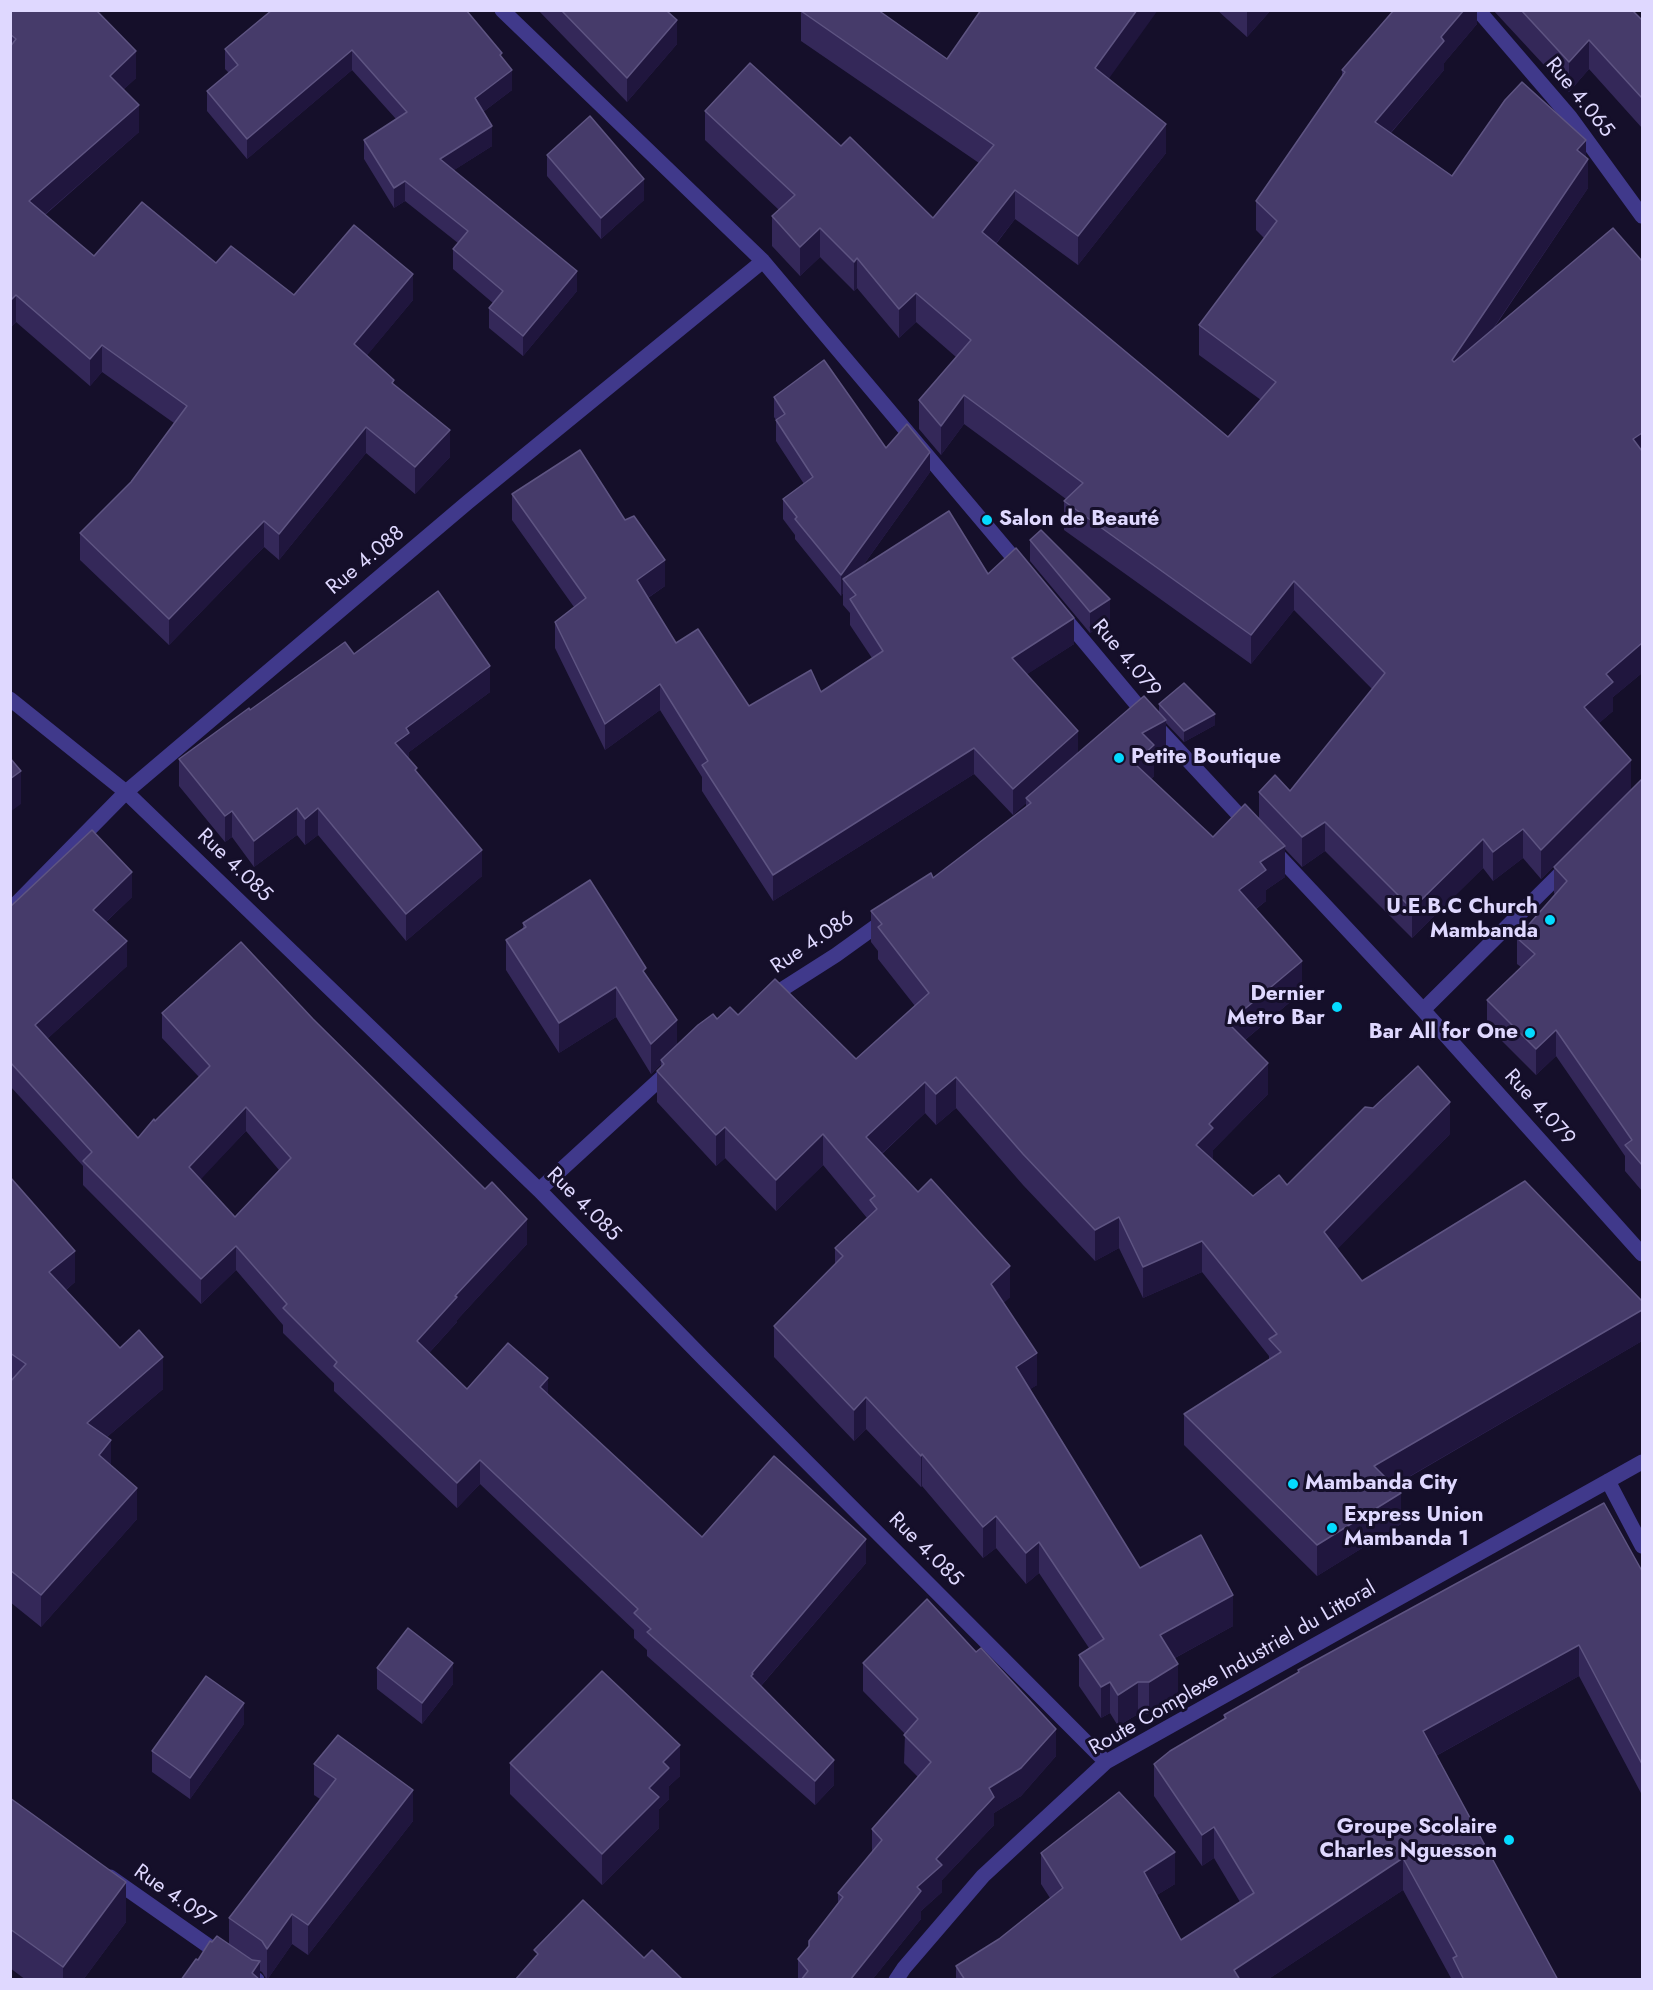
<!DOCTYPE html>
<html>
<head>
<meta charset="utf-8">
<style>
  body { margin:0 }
  #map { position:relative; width:1653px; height:1990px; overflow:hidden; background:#150f2a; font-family:Jost,sans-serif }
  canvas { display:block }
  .frame { position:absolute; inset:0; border:12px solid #dfd8ff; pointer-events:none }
</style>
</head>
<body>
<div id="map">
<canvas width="1653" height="1990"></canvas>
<div class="frame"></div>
</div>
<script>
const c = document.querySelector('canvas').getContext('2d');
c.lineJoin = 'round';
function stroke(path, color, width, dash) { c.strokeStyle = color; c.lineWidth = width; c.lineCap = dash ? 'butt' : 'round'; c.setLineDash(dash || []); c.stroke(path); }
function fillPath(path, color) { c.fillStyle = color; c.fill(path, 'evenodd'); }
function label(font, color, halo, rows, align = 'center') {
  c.font = font + ' Jost,sans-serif'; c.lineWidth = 6; c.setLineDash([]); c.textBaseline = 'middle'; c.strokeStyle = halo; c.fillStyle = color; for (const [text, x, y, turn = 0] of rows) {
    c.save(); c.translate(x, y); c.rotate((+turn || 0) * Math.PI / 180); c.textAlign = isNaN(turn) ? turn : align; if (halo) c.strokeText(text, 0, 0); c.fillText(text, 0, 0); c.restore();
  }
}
stroke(new Path2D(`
  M502 10 763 261 1023 569
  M1478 10 1570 117 1642 216
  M1062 615 1143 712 1251 828
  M10 699 126 792 539 1190 704 1359 1106 1762
  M1272 849 1423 1010 1642 1254
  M10 910 126 792 468 502 763 261
  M767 999 836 955 886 919
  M1423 1010 1568 866
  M539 1190 670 1070
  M1608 1481 1642 1546
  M110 1877 257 1980
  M896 1980 904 1968 983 1876 1106 1762 1642 1462`), '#40398b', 15);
fillPath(new Path2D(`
  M10 10 136 78 124 89 139 132 45 215 94 256 216 263 294 295 413 300 367 355 394 385 450 457 415 494 366 453 279 560 264 547 169 645 80 560V533L131 482 174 423 102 372 90 386 16 322 10 328Z
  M272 10 502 57 512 90 483 112 492 146 454 170 577 291 523 356 489 328V308L493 303 453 269V249L458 243 405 201 394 208 364 159V140L396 119 352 70 247 159 207 111V91L229 73 225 69V49Z
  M538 10H669L677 44 627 102Z
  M1217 10H1271L1247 37Z
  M1477 10V24L1444 63V70L1391 133 1452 176 1586 157 1588 188 1492 331 1642 261V673L1613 697V711L1599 723 1631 789 1541 879 1523 858 1493 881 1483 868 1412 938 1325 851 1302 867 1285 849V877L1266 890V901L1256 909 1302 992 1245 1040 1268 1094 1213 1150V1160L1253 1196 1450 1134 1337 1249 1362 1281 1642 1341 1394 1486 1401 1524 1317 1576 1184 1445V1414L1269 1360V1356L1202 1272 1143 1298 1119 1248 1095 1261 1023 1185 956 1108 936 1125 925 1113 882 1154 1010 1297 1003 1303 1037 1385 1030 1389 1140 1568 1233 1626 1175 1658 1178 1695 1149 1714H1138L1118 1726 1110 1713 1101 1718 1079 1686V1655L1089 1648 1039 1573 1026 1584 996 1548 983 1558 922 1486 921 1487 866 1429 854 1441 774 1357V1326L835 1264V1248L867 1218 823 1165 776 1211 725 1158 716 1166 657 1102V1071L661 1067V1064L651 1074 616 1017 559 1053 506 970V940L523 929V923L646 975 677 1045 717 1019 738 1015 856 1059 915 1006 878 959V951L871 942V911L933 878 1026 807V803L1013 815 974 774 773 901 702 791V777L660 710 605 750 555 648V622L574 607 512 520V494L665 586 648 598 676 643 749 706 821 692 872 658 850 625V613L843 605V593L841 596 795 539V535L783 519V499L804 484 776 441V420L774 417V397L886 448 930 472 862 567 988 574 1074 644 1027 674 1078 753 1159 712V704L1215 725 1184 742 1166 723V751L1154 758V776L1151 779 1213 837 1259 818V792L1290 791 1372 689 1294 610 1251 664 1064 530V501L1066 499 964 424 941 455 919 429V400L956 357 916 322 899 338 857 288 854 291 820 257 800 276 772 246V216L779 210 705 140V111L841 146 933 218 979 163 801 41V11L947 59 1109 79 1166 153 1078 265 1015 219 996 244 1228 437 1261 400 1199 355V325L1264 238 1256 230V201L1342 76V70Z
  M1493 10H1632L1642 20V128L1589 69 1569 92Z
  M547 155 644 200 601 239 547 176Z
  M1030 540 1110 620 1090 633 1030 561Z
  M490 692 409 752V759L482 876 406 941 318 835 305 845 297 835 254 867 232 837 225 842 179 786V759L250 710Z
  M1642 779V1191L1625 1171V1156L1556 1056 1536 1075 1487 1026V1000L1521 967 1517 964V938L1555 895 1554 893V867Z
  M132 897 106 922 127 966 47 1039 138 1138 199 1077 162 1038V1013L313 1019 527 1244 457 1320V1322L429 1353 467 1389 548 1395 702 1537 866 1563 761 1686 834 1785 815 1805 647 1656V1650L634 1638V1630L480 1484 457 1508 334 1391V1383L283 1333V1325L236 1270 201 1304 83 1185V1166L10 1086V907ZM246 1131 279 1170 235 1217 200 1179Z
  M10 1177 75 1282 66 1290 120 1348 163 1389 107 1437 111 1466 137 1519 41 1627 10 1602Z
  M1642 1571V1795L1579 1676 1436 1756 1558 1980H1452L1403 1890 1267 1980H956V1966L999 1939 1050 1898 1041 1884V1853L1175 1884 1157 1895 1181 1940 1240 1902 1214 1858 1202 1866 1154 1796V1764L1224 1719V1715L1298 1673V1670Z
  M863 1663 1056 1756 1021 1796 994 1813V1825L942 1880V1892L921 1911V1919L872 1980H798V1959L809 1946 838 1903V1893L872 1853V1829L918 1777 904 1763 905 1734 863 1691Z
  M377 1668 453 1684 422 1724 377 1689Z
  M244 1724 190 1799 152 1772V1751Z
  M510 1763 680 1776 669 1786V1799L659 1809V1828L602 1885 510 1794Z
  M314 1764 413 1821 308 1955 292 1944 267 1980 262 1972 260 1971 198 1960 212 1942 229 1945V1918L320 1799 314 1795Z
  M10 1798 126 1922 83 1980H26L10 1968Z`), '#342859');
fillPath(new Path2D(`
  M669 10V29L677 20V44L627 102V78Z
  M1137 10H1158L1095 98V68Z
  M1247 10H1271L1247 37Z
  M1464 10H1477V24L1444 63V70L1375 151V122L1441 37Z
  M1589 40V69L1569 92V62Z
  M352 50V70L247 159V139Z
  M136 51V78L110 102V76Z
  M512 70V90L475 118V98Z
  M139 105V132L29 228V201Z
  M1166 124V153L1078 265V236Z
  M492 126V146L440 179V159Z
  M1586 140V162L1588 159V188L1452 389V360L1577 150Z
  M644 179V200L601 239V218Z
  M405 181V201L394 208V188Z
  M1015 190V219L982 261V232Z
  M820 228V257L800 276V247Z
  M857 258V288L854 291V262Z
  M577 271V291L523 356V336Z
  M413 274V300L354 371V344Z
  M916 293V322L899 338V309Z
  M16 295V322L10 328V301Z
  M102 345V372L90 386V359Z
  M964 395V424L941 455V426Z
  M366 427V453L279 560V534Z
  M450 430V457L415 494V467Z
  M1642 433V462L1633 439Z
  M930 452V472L849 585 843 579V593L841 596V575Z
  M264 521V547L169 645V619Z
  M665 560V586L637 605V580Z
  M1294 581V610L1251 664V635Z
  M1110 599V620L1090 633V612Z
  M1074 618V644L1012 684V658Z
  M1642 643V673L1613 697V711L1584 736V707L1606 674Z
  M490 666V692L409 752V760L395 743 406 728Z
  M660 684V710L605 750V724Z
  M1215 714V725L1184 742V731Z
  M1166 720V751L1154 758V776L1134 795V763L1142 733Z
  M1078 731V757L1026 798V803L1013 815V789Z
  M974 748V774L773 901V875Z
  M1631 760V789L1541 879V850Z
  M21 771V804L10 812V779Z
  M297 808V835L254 867V841Z
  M318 808V835L305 845V819Z
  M232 811V837L225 842V816Z
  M1325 822V851L1302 867V837Z
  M1523 829V858L1493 881V852Z
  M1483 839V868L1412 938V909Z
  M1285 846V877L1266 890V901L1239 921V890L1260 862Z
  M482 850V876L406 941V914Z
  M132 872V897L93 934V910Z
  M127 941V966L35 1050V1025Z
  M1302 961V992L1228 1054V1023Z
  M616 987V1017L559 1053V1023Z
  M677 1020V1050L661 1060V1064L651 1074V1044Z
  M1556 1030V1056L1536 1075V1049Z
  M1268 1063V1094L1213 1150V1159L1196 1176V1145L1209 1124Z
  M956 1077V1108L936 1125V1094Z
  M925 1082V1113L866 1168V1137Z
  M1450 1102V1134L1324 1263V1232Z
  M246 1107V1131L189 1192V1167Z
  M725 1127V1158L716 1166V1135Z
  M823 1134V1165L776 1211V1180Z
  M1119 1217V1248L1095 1261V1230Z
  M527 1219V1244L457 1320V1322L417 1366V1341L455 1296Z
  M1202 1241V1272L1143 1298V1267Z
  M236 1246V1270L201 1304V1279Z
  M75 1251V1282L49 1304V1272Z
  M1010 1266V1297L991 1315V1284Z
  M1642 1310V1341L1374 1497V1466Z
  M1037 1353V1385L1016 1398V1367Z
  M163 1357V1389L87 1454V1423Z
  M548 1378V1402L540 1387Z
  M866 1397V1429L854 1441V1410Z
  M111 1440V1472L99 1455Z
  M922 1454V1486L921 1487V1456Z
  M480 1460V1484L457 1508V1483Z
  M137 1488V1519L41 1627V1595Z
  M1401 1493V1524L1317 1576V1545Z
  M996 1516V1548L983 1558V1527Z
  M866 1539V1563L753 1695 752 1673Z
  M1039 1542V1573L1026 1584V1553Z
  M1233 1595V1626L1160 1666V1635Z
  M1579 1645V1676L1423 1763V1731Z
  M453 1663V1684L422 1724V1703Z
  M1178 1664V1695L1149 1714V1682Z
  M1110 1682V1713L1101 1718V1687Z
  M1138 1682V1714L1118 1726V1695Z
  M244 1703V1724L190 1799V1778Z
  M1056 1729V1756L1021 1796 994 1813V1825L942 1880V1892L921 1911V1919L872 1980H850L936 1859 989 1788Z
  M680 1745V1776L669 1786V1799L659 1809V1828L602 1885V1854L649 1788 663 1762Z
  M834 1760V1785L815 1805V1781Z
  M413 1790V1821L308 1955V1925Z
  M1214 1827V1858L1202 1866V1835Z
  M1175 1852V1884L1144 1903V1872Z
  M1403 1858V1890L1267 1980H1234V1970Z
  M126 1882V1922L83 1980H63V1967Z
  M292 1914V1944L267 1980V1949Z
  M260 1961V1980L252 1973Z`), '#20163e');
const building = new Path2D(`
  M10 10H96L136 51 110 76 139 105 29 201 94 256 142 202 216 263 231 246 294 295 354 225 413 274 354 344 394 380 392 383 450 430 415 467 366 427 279 534 264 521 169 619 80 533 131 482 187 406 102 345 90 359 16 295 10 301V47L16 39 10 34Z
  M272 10H466L502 53 500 55 512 70 475 98 492 126 440 159 577 271 523 336 489 308 503 291 453 249 468 231 405 181 394 188 364 140 407 112 352 50 247 139 207 91 238 65 225 49Z
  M561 10H669L668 12 677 20 627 78Z
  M802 10H878L947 59 981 10H1137L1095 68 1166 124 1078 236 1015 190 982 232 1228 437 1276 382 1199 325 1277 221 1256 201 1345 72 1342 70 1394 10H1464L1441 37 1444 41 1375 122 1452 176 1505 100 1522 82 1586 140 1577 150 1588 159 1452 360 1454 362 1613 228 1642 261V433L1633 439 1642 451V643L1606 674 1613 682 1584 707 1631 760 1541 850 1523 829 1493 852 1483 839 1412 909 1325 822 1302 837 1259 792 1275 775 1290 791 1385 673 1294 581 1251 635 1064 501 1083 483 964 395 941 426 919 400 971 340 916 293 899 309 857 258 854 262 820 228 800 247 772 216 795 195 705 111 750 63 841 146 850 137 933 218 994 145 801 11Z
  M1521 10H1632L1642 20V98L1589 40 1569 62Z
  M590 116 644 179 601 218 547 155Z
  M824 360 886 448 907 424 930 452 841 575 795 519 797 517 783 499 813 477 776 420 785 414 774 397Z
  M580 450 625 520 634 516 665 560 637 580 676 643 698 629 749 706 811 670 821 692 883 651 850 599 856 595 843 579 949 511 988 574 1016 548 1074 618 1012 658 1078 731 1013 789 974 748 773 875 702 765 708 761 660 684 605 724 555 622 586 598 512 494Z
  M1041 530 1110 599 1090 612 1030 540Z
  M438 591 490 666 406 728 409 733 395 743 417 768 415 770 482 850 406 914 318 808 305 819 297 808 254 841 232 811 225 816 179 759 249 708 250 710 345 642 354 654Z
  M1184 683 1215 714 1184 731 1159 704Z
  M1144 696 1166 720 1142 733 1154 745 1134 763 1213 837 1245 804 1285 846 1260 862 1266 870 1239 890 1302 961 1228 1023 1268 1063 1209 1124 1213 1128 1196 1145 1253 1196 1279 1175 1287 1185 1365 1107 1373 1108 1418 1066 1450 1102 1324 1232 1362 1281 1525 1181 1642 1301V1310L1374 1466 1401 1493 1317 1545 1184 1414 1281 1352 1269 1339 1277 1334 1202 1241 1143 1267 1119 1217 1095 1230 1023 1154 956 1077 936 1094 925 1082 866 1137 918 1192 931 1179 1010 1266 991 1284 1037 1353 1016 1367 1140 1568 1201 1535 1233 1595 1160 1635 1178 1664 1149 1682H1138L1118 1695 1110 1682 1101 1687 1079 1655 1104 1639 1039 1542 1026 1553 996 1516 983 1527 922 1454 921 1456 866 1397 854 1410 774 1326 843 1256 835 1248 877 1209 870 1200 875 1196 823 1134 776 1180 725 1127 716 1135 657 1071 664 1064 661 1060 698 1025 713 1014 717 1019 730 1007 738 1015 775 979 856 1059 929 993 878 927 882 924 871 911 931 873 933 878 1031 803 1026 798Z
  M10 758 21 771 10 779Z
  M1642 779V1165L1625 1145 1632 1140 1556 1030 1536 1049 1487 1000 1535 954 1517 938 1567 881 1554 867Z
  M92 830 132 872 93 910 127 941 35 1025 138 1138 154 1119 155 1121 210 1066 162 1013 241 942 313 1019 485 1189 492 1182 527 1219 455 1296 457 1297 417 1341 467 1389 508 1343 548 1378 540 1387 702 1537 774 1456 866 1539 752 1673 753 1674 751 1676 834 1760 815 1781 647 1632 651 1629 634 1613 638 1609 480 1460 457 1483 334 1366 337 1362 283 1308 287 1304 236 1246 201 1279 83 1161 92 1152 10 1062V907ZM246 1107 291 1158 235 1217 189 1167Z
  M590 880 646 968 643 971 677 1020 651 1044 616 987 559 1023 506 940 526 927 523 923Z
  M10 1177 75 1251 49 1272 120 1348 139 1330 163 1357 87 1423 111 1440 99 1455 137 1488 41 1595 10 1570V1382L26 1364 10 1353Z
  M1604 1503 1642 1571V1764L1579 1645 1423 1731 1558 1980H1464L1453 1958 1457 1956 1403 1858 1234 1970 1240 1980H965L956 1966 999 1939 1063 1888 1041 1853 1119 1792 1175 1852 1144 1872 1181 1940 1254 1893 1214 1827 1202 1835 1154 1764 1170 1751 1226 1718 1224 1715 1299 1672 1298 1670Z
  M927 1599 976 1652 981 1648 1056 1729 1021 1768 989 1788 994 1797 936 1859 942 1865 917 1887 921 1891 850 1980H801L808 1971 798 1959 809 1946V1941L843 1897 838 1893 882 1840 872 1829 931 1762 904 1735 918 1719 863 1663Z
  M408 1628 453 1663 422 1703 377 1668Z
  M602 1671 680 1745 663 1762 669 1768 649 1788 659 1797 602 1854 510 1763Z
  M206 1676 244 1703 190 1778 152 1751Z
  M338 1735 413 1790 308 1925 292 1914 267 1949 262 1941 229 1918 336 1779 314 1764Z
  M10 1798 126 1882 63 1967 10 1929Z
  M583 1900 644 1958 652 1950 683 1980H515L538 1954 534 1950Z
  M217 1936 252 1960 260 1961 252 1973 260 1980H181L196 1959 198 1960 210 1941 212 1942Z`);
fillPath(building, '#463b6a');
stroke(building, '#5e5482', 1.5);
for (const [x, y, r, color] of [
  [987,520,6,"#04daff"],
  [1119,758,6,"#04daff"],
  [1550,920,6,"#04daff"],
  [1337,1007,6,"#04daff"],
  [1530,1033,6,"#04daff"],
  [1293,1484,6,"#04daff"],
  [1332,1528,6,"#04daff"],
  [1509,1840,6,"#04daff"]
]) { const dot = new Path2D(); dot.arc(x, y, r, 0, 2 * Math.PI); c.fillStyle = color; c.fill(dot); stroke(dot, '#150f2a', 2); }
label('21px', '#dfd8ff', '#150f2a', [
  ["Rue 4.065",1579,98,51],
  ["Rue 4.088",366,561,-40],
  ["Rue 4.079",1126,659,50],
  ["Rue 4.085",234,866,44],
  ["Rue 4.086",813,943,-34],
  ["Rue 4.079",1539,1108,48],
  ["Rue 4.085",583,1205,45],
  ["Rue 4.085",925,1550,45],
  ["Route Complexe Industriel du Littoral",1233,1669,-30],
  ["Rue 4.097",174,1897,35]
]);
label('bold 21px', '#dfd8ff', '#150f2a', [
  ["Salon de Beauté",999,520],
  ["Petite Boutique",1131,758],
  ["U.E.B.C Church",1538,908,"right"],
  ["Mambanda",1538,932,"right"],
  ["Dernier",1325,995,"right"],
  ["Metro Bar",1325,1019,"right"],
  ["Bar All for One",1518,1033,"right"],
  ["Mambanda City",1305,1484],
  ["Express Union",1344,1516],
  ["Mambanda 1",1344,1540],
  ["Groupe Scolaire",1497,1828,"right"],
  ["Charles Nguesson",1497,1852,"right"]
], 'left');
</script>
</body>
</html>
